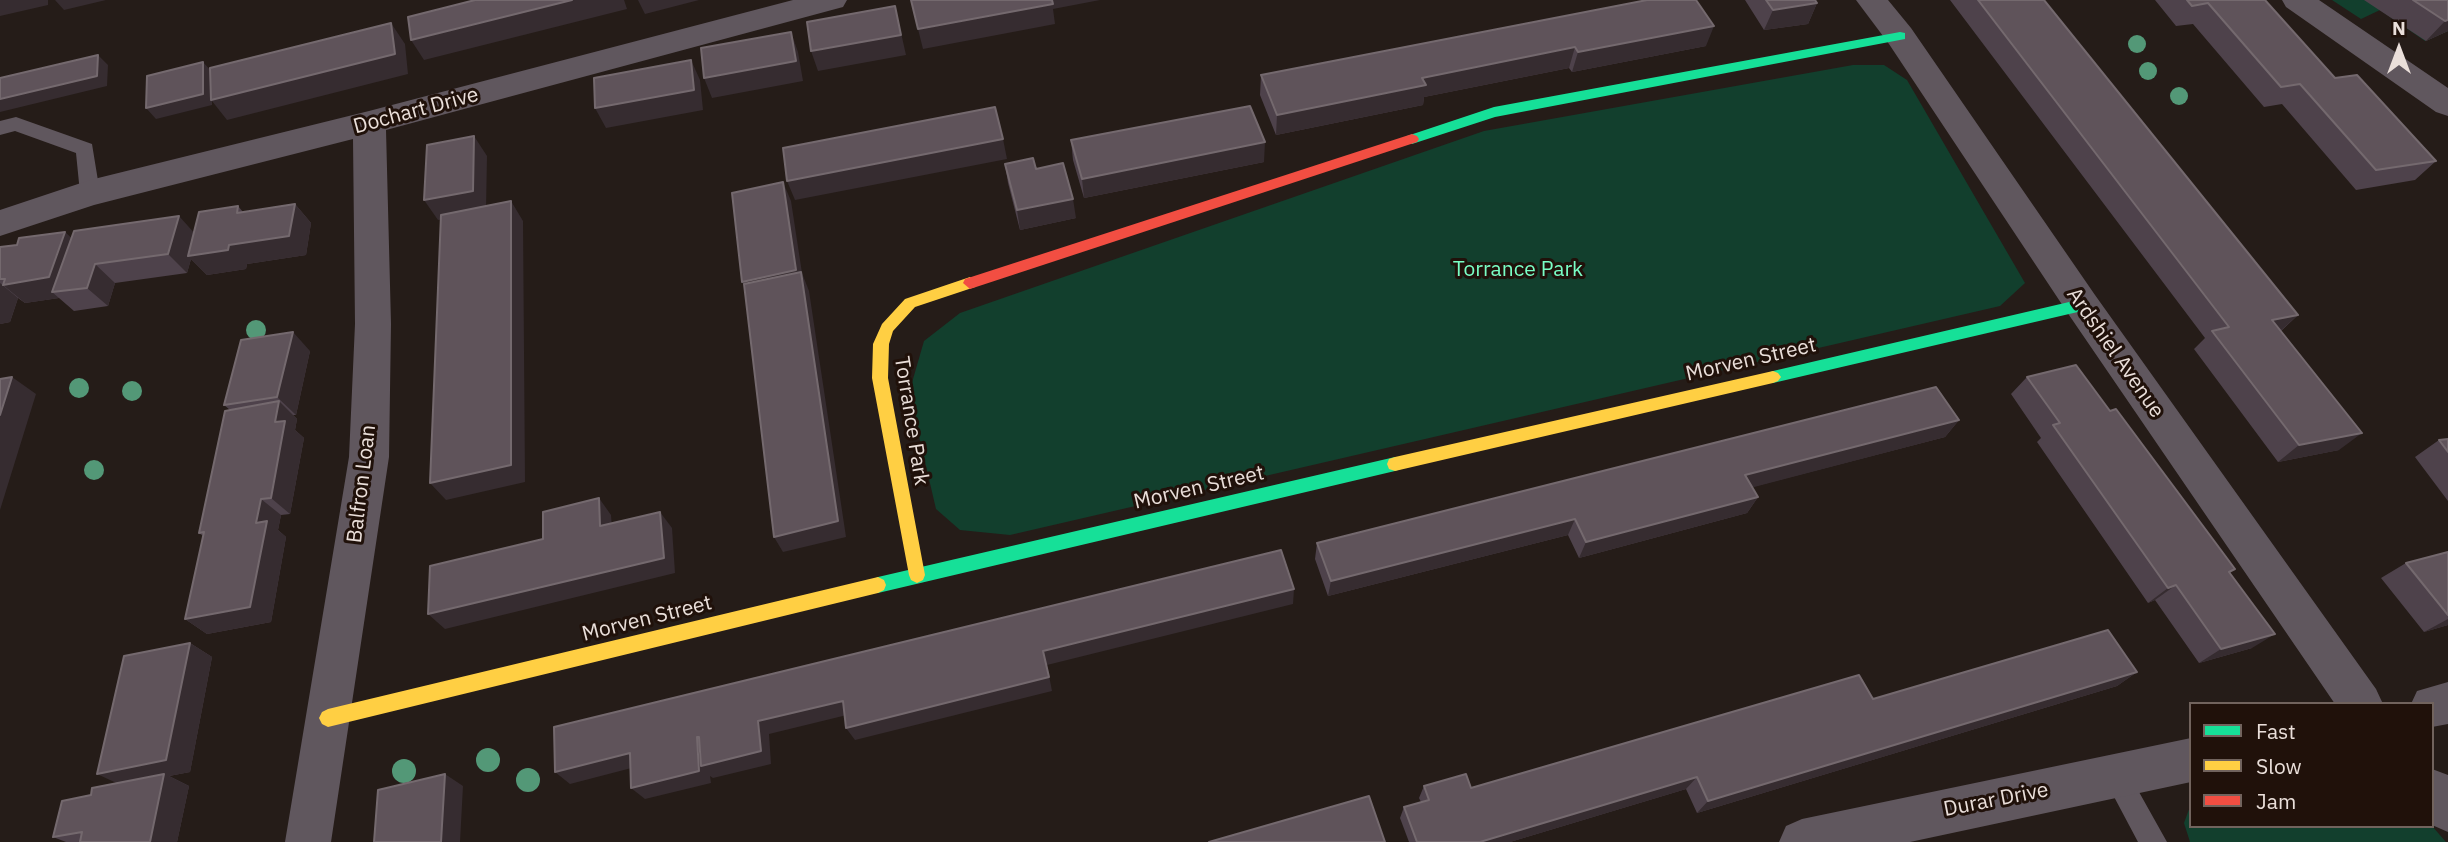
<!DOCTYPE html>
<html>
<head>
<meta charset="utf-8">
<style>
  body { margin:0 }
  #map { position:relative; width:2448px; height:842px; overflow:hidden; background:#251c18; font-family:"IBM Plex Sans",sans-serif }
  canvas { display:block }
  .legend { position:absolute; left:2189px; top:702px; width:245px; height:126px; box-sizing:border-box; background:#20110a; border:2px solid #71635d; margin:0; padding:9px 12px; list-style:none; font-size:21px; color:#eadfda }
  .legend li { display:flex; align-items:center; gap:14px; height:35px }
  .legend b { width:35px; border:2px solid #71635d }
  .north { position:absolute; left:2364px; top:14px; width:70px; height:70px; -webkit-text-stroke:5px #20110a; paint-order:stroke; rotate:0deg; font-size:19px; font-weight:700; line-height:28px; text-align:center; color:#eadfda }
  .north::after { content:''; display:block; margin:auto; width:24px; height:32px; background:#eadfda; clip-path:polygon(50% 0,100% 100%,50% 72%,0 100%) }
</style>
</head>
<body>
<div id="map">
<canvas width="2448" height="842"></canvas>
<ul class="legend">
<li><b style="height:9px;background:#16e098"></b>Fast</li>
<li><b style="height:9px;background:#ffcf43"></b>Slow</li>
<li><b style="height:9px;background:#f24e42"></b>Jam</li>
</ul>
<div class="north">N</div>
</div>
<script>
const c = document.querySelector('canvas').getContext('2d');
c.lineJoin = 'round';
function fillPath(path, color) { c.fillStyle = color; c.fill(path, 'evenodd'); }
function stroke(path, color, width, dash) { c.strokeStyle = color; c.lineWidth = width; c.lineCap = dash ? 'butt' : 'round'; c.setLineDash(dash || []); c.stroke(path); }
function label(font, color, halo, rows, align = 'center') {
  c.font = font + ' "IBM Plex Sans",sans-serif'; c.lineWidth = 6; c.setLineDash([]); c.textBaseline = 'middle'; c.strokeStyle = halo; c.fillStyle = color; for (const [text, x, y, turn = 0] of rows) {
    c.save(); c.translate(x, y); c.rotate((+turn || 0) * Math.PI / 180); c.textAlign = isNaN(turn) ? turn : align; if (halo) c.strokeText(text, 0, 0); c.fillText(text, 0, 0); c.restore();
  }
}
fillPath(new Path2D(`
  M2332 0H2448V31L2425 41 2380 10 2361 19Z
  M1853 65H1884L1907 80 2025 283 2000 306 1010 535 960 530 936 509 909 393 924 341 960 313 1484 131Z
  M2191 804V826H2432L2446 842H2190L2184 823Z`), '#123f2d');
fillPath(new Path2D(`
  M16 117 92 144 100 193 97 198 90 201 83 198 80 193 76 153 15 131 0 135V121Z
  M2116 763 2125 767 2167 842H2138L2103 776 2107 767Z`), '#60575e');
fillPath(new Path2D(`
  M793 0H847L843 7 386 130 391 324 389 457 331 842H285L349 457 355 324 353 139 94 205 0 236V210L90 180 369 111Z
  M1856 0H1888L1911 28 2095 295 2376 689 2383 704H2335L2069 315 1889 44Z
  M2282 0H2319L2448 88V116L2436 112 2286 7Z
  M2448 682V724L2432 727V704H2411L2417 691Z
  M2191 738V782L1910 842H1779L1786 826 1802 819Z
  M2432 769 2448 775V832L2432 825Z`), '#60575e');
fillPath(new Path2D(`
  M1900 32 1905 33V39L1495 117 1412 144 1405 139 1407 136 1494 107Z
  M2082 299 2089 305 2082 311 1773 383 1768 381 1765 377 1768 373 1773 371Z
  M1395 457 1401 459 1403 464 1401 469 1395 471 878 593 872 590 870 585 872 580 878 577Z`), '#16e098');
fillPath(new Path2D(`
  M970 277 977 283 975 287 915 307 893 331 889 344 888 378 925 575 923 580 917 583 911 580 909 575 872 378 873 344 882 324 905 299Z
  M1773 371 1778 373 1781 377 1778 381 1773 383 1395 471 1389 469 1387 464 1389 459 1395 457Z
  M878 577 884 580 886 585 884 590 878 593 328 727 322 724 319 718 322 712 328 709Z`), '#ffcf43');
fillPath(new Path2D(`
  M1412 134 1417 136 1419 139 1417 142 970 289 963 283 965 279Z`), '#f24e42');
c.fillStyle = '#539877';
for (const [x, y, r] of [
  [2137,44,9],
  [2148,71,9],
  [2179,96,9],
  [256,330,10],
  [79,388,10],
  [132,391,10],
  [94,470,10],
  [488,760,12],
  [404,771,12],
  [528,780,12]
]) { c.beginPath(); c.arc(x, y, r, 0, 2 * Math.PI); c.fill(); }
fillPath(new Path2D(`
  M1647 0 1706 46 1572 72 1569 68 1424 97 1423 105 1276 135 1260 95 1261 75Z
  M1745 0H1815L1817 3 1808 24 1764 30Z
  M1950 0H2044L2298 315 2281 331 2339 450 2278 462 2194 349 2205 338Z
  M2155 0H2265L2335 78 2436 161 2415 180 2356 190 2282 104 2264 107 2193 24 2176 26Z
  M2364 0H2448V31L2426 41Z
  M1071 140 1264 162 1084 198 1073 160Z
  M1005 164 1036 169 1076 218 1020 230 1008 183Z
  M295 204 311 223 306 255 247 264 246 269 207 275 191 259 187 273 115 283 108 306 74 311 59 298 25 303 18 298 10 322 0 324V247L71 238 194 232 238 206 243 212Z
  M310 351 296 415H293L297 419 295 430 304 438 290 514 281 515 278 530 286 537 271 622 207 634 185 619 203 536 199 533 230 410 224 405Z
  M2027 377 2230 573 2252 648 2199 663 2155 600 2148 603 2037 442 2041 438 2011 394Z
  M1959 420 1945 437 1752 487 1758 497 1747 513 1579 558 1568 535 1328 596 1315 559 1317 543Z
  M2448 439V501L2415 457 2439 440Z
  M2448 552V625L2424 632 2381 578 2406 563Z
  M190 643 212 657 190 772 169 776 189 786 177 842H66L53 837 91 795 117 783Z
  M2137 672 2117 686 1697 813 1686 789 1510 842H1409L1400 818 1404 807 1421 802 1419 798 1424 786 1471 788 1873 699Z`), '#4e424b');
fillPath(new Path2D(`
  M0 0H48V5L0 16Z
  M55 0H106L64 10Z
  M572 0H624L627 9 424 60 411 40Z
  M638 0H699L645 14Z
  M1050 0H1100L1053 9 1055 24 923 49 918 29Z
  M1817 3 1808 24 1764 30 1773 10Z
  M895 6 906 55 818 71 811 51Z
  M2448 20V31L2426 41 2445 21Z
  M391 23 405 44 408 74 227 120 212 101V105L156 119 146 108 203 62 212 72Z
  M1714 26 1706 46 1572 72 1578 52Z
  M791 32 798 52 803 81 712 98 704 78Z
  M1575 47 1569 68 1424 97 1423 105 1276 135 1277 115 1422 78Z
  M98 55 108 65 107 86 0 112V99Z
  M691 60 700 80 703 110 606 128 595 108Z
  M474 136 487 156 486 210 438 220 424 200Z
  M1003 139 1007 159 795 200 787 181Z
  M1265 142 1264 162 1084 198 1082 179Z
  M783 182 791 201 802 273 809 291 846 537 783 552 774 537 751 300 742 282Z
  M1073 199 1076 218 1020 230 1017 210Z
  M511 201 523 221 525 482 446 500 430 483Z
  M295 204 311 223 306 255 247 264 246 269 207 275 191 259 187 273 168 254 179 216 197 236 229 245Z
  M65 232 86 251 52 292 59 298 25 303 3 285Z
  M95 264 115 283 108 306 87 288Z
  M0 283 18 298 10 322 0 324Z
  M2298 315 2278 333 2272 320Z
  M293 332 310 351 296 415 277 397Z
  M12 377 36 394 0 510V415Z
  M279 401 297 419 295 430 304 438 290 514 271 498 275 422Z
  M1959 420 1945 437 1735 492 1745 475Z
  M2362 433 2339 450 2278 462 2299 445Z
  M1758 497 1747 513 1579 558 1586 542Z
  M599 498 611 515 613 542 600 526Z
  M261 499 281 515 278 530 286 537 271 622 207 634 185 619 256 523Z
  M660 512 672 528 675 573 445 629 428 614Z
  M1575 519 1568 535 1328 596 1331 581Z
  M2176 585 2155 600 2148 603 2168 588Z
  M1294 589 1293 604 1047 665 1052 691 855 740 846 728 1043 651Z
  M2448 619V625L2424 632Z
  M2275 634 2252 648 2199 663 2221 649Z
  M190 643 212 657 190 772 169 776 189 786 177 842H150L123 786 97 774Z
  M2137 672 2117 686 1697 813 1708 801Z
  M843 701 851 714 769 734 771 764 713 778 710 776 711 783 645 799 631 788 697 737 709 749 758 721Z
  M630 753 643 765 570 784 555 772Z
  M445 774 463 786 460 842H441Z
  M1697 777 1686 789 1510 842H1480Z`), '#362c30');
const building = new Path2D(`
  M475 0H572L411 40 408 17Z
  M911 0H1052L1053 4 918 29Z
  M1647 0H1696L1714 26 1578 52 1575 47 1422 78 1426 85 1277 115 1261 75Z
  M1766 0H1815L1817 3 1773 10Z
  M1978 0H2044L2298 315 2272 320 2362 433 2299 445 2212 331 2229 327Z
  M2187 0H2265L2335 78 2357 75 2436 161 2376 170 2300 84 2281 87 2208 3 2192 6Z
  M2413 0H2448V20L2445 21Z
  M895 6 901 35 811 51 807 22Z
  M391 23 395 54 211 100 210 68Z
  M791 32 796 61 704 78 701 48Z
  M98 55 97 76 0 99V78Z
  M691 60 694 90 595 108 594 78Z
  M203 62V94L146 108 147 76Z
  M1250 106 1265 142 1082 179 1071 140Z
  M995 107 1003 139 787 181 783 148Z
  M474 136 473 191 424 200 427 145Z
  M1033 158 1036 169 1063 163 1073 199 1017 210 1005 164Z
  M783 182 796 270 742 282 732 193Z
  M511 201V465L430 483 441 215Z
  M295 204 289 236 229 245 228 250 188 256 199 212 238 206 237 213Z
  M179 216 168 254 95 264 87 288 52 292 74 231Z
  M65 232 49 277 3 285 5 279H0V247L17 245 19 238Z
  M801 272 838 521 774 537 744 284Z
  M293 332 277 397 224 405 241 340Z
  M2076 365 2110 411 2116 409 2235 569 2229 572 2275 634 2221 649 2176 585 2168 588 2053 425 2060 423 2027 377Z
  M12 377 0 415V379Z
  M1936 387 1959 420 1745 475 1758 497 1586 542 1575 519 1331 581 1317 543Z
  M279 401 275 422 285 421 271 498 261 499 256 523 267 521 250 607 185 619 204 532 199 533 225 411Z
  M2448 439V452L2439 440Z
  M599 498 600 526 660 512 664 558 428 614 430 566 543 539V512Z
  M1281 550 1294 589 1043 651 1049 677 846 728 843 701 758 721 761 751 701 766 699 737H697L699 771 631 788 630 753 555 772 554 727Z
  M2448 552V615L2406 563Z
  M2108 630 2137 672 1708 801 1697 777 1480 842H1417L1404 807 1429 800 1424 786 1466 774 1471 788 1859 675 1873 699Z
  M190 643 166 760 97 774 124 656Z
  M164 774 150 842H80L82 832 53 837 62 801 91 795 92 788Z
  M445 774 441 842H374L378 790Z
  M1369 796 1385 842H1209Z`);
fillPath(building, '#5f535a');
stroke(building, '#74696e', 2);
label('21px', '#eadfda', '#20110a', [
  ["Dochart Drive",416,111,-15],
  ["Ardshiel Avenue",2115,353,55],
  ["Morven Street",1751,360,-13],
  ["Torrance Park",911,421,81],
  ["Balfron Loan",362,484,-83],
  ["Morven Street",1199,488,-13],
  ["Morven Street",647,619,-14],
  ["Durar Drive",1996,800,-11]
]);
label('21px', '#79fec5', '#20110a', [
  ["Torrance Park",1518,270]
]);
</script>
</body>
</html>
